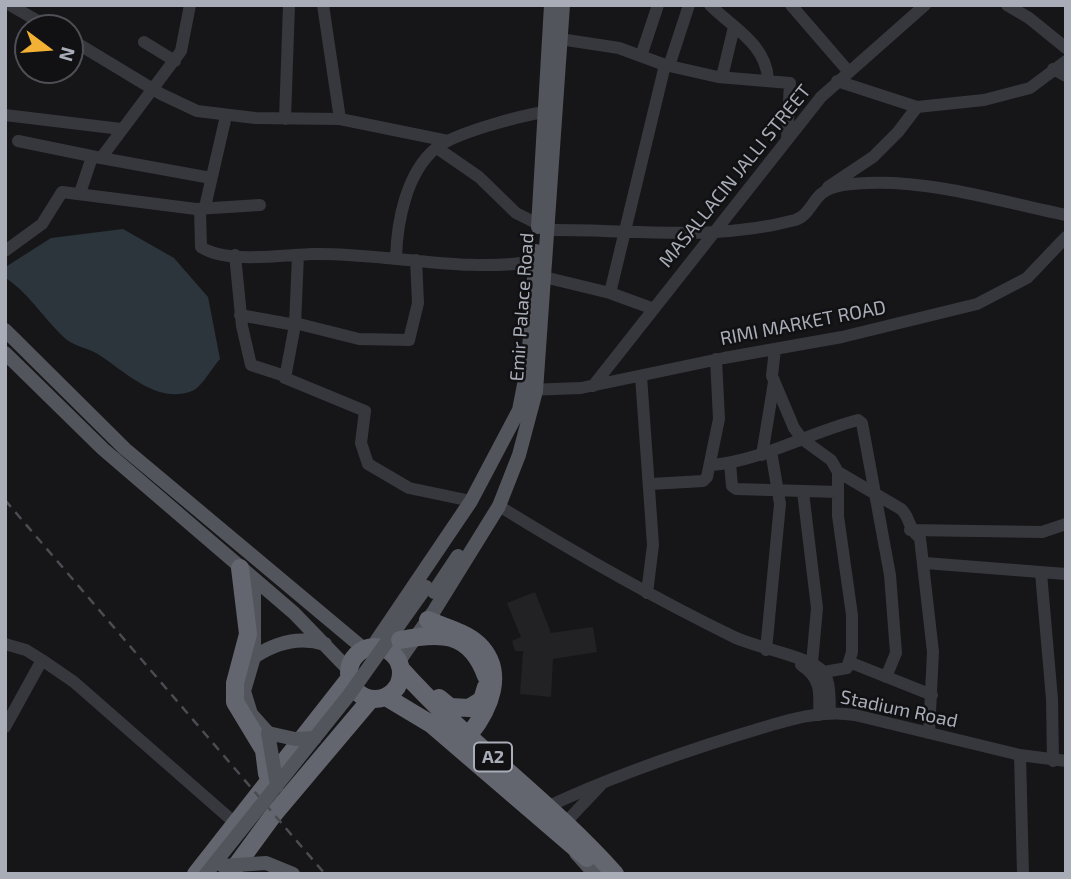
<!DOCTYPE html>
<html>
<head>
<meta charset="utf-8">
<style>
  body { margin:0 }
  #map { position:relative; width:1071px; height:879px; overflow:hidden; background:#161618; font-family:"Exo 2",sans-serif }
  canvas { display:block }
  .frame { position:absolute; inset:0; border:7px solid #a8adb8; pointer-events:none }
  .north { position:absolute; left:14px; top:14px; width:70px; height:70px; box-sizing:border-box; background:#111113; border:2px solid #4d4f55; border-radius:50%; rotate:106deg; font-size:19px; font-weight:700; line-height:28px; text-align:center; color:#a8adb8 }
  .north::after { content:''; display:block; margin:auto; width:24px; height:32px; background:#f2b134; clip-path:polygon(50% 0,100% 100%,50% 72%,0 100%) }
</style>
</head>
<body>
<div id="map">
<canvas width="1071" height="879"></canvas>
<div class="frame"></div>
<div class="north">N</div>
</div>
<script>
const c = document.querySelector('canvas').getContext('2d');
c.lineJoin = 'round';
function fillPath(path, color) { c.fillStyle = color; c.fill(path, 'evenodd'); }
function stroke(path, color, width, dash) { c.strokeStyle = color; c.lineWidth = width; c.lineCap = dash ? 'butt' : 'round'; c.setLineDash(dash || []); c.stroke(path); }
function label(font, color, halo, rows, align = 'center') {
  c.font = font + ' "Exo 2",sans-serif'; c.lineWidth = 5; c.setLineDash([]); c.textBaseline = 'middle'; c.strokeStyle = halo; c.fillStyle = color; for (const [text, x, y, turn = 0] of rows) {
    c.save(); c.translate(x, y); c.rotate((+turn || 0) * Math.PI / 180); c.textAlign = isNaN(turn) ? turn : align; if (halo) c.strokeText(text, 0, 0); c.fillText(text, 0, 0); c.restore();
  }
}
fillPath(new Path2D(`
  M535 592 551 633 593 627 597 652 553 659 551 697 520 694 523 651H515L512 641 521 637 507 603Z`), '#222225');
fillPath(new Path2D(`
  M123 229 174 258 208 297 220 359C212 368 201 388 192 391 156 405 124 370 96 353 87 348 75 346 67 340 45 321 30 294 7 279V266L51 238Z`), '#2c353c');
stroke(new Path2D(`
  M10 5 50 28
  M323 5 340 119
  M710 5C733 28 766 44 768 79
  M791 5 848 71
  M1007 5 1029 18 1066 48
  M70 39 161 94 197 111 255 118 340 119 448 141
  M560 39 619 48 665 65 718 77 790 83 787 140
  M144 42 175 61
  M641 56 658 5
  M669 66 689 5
  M1053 69 1066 76
  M722 77 734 27
  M837 81 917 107 984 100 1030 88 1066 61
  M5 115 121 129
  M285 119 289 5
  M18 141 101 158 181 51 190 5
  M437 148 479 177 516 213 538 224
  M101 158 211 178
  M828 187 873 157 898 132 917 107
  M80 193 92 157
  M205 207 226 116
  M200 209 201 247C226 264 283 255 312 254 383 252 466 274 535 261
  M547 230C631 229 713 242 795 220 808 216 812 202 821 194 833 184 852 184 867 183 933 180 1002 202 1066 215
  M5 251 42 224 62 192 196 209 260 205
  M235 255 242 326 251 365 285 376
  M298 255 295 325 285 378 365 411 361 443 368 464 409 488 471 501
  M396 258C397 222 406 173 436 148 455 133 519 116 544 112
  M544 277 610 293 654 309
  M610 293 665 65
  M240 315 295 325
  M295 323 359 339 409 340 418 303 416 260
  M775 349 772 376 794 428 802 439 831 460 838 472V516L852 615V652L847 668 824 672
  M641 376 653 545 647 593
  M593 386 821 97 925 5
  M528 390 581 388 724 358 842 337 977 304 1027 278 1066 237
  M762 455 774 382
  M730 463 732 486 736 489 838 492
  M712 465C763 460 808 433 858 420L862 423 890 575 896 653 886 677
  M838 472 901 509C911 518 907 528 920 538L933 652 929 733
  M651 484 703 481 707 477 719 419 716 359
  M803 492 817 608 812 663
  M499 506C575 553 652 597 734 637 755 647 804 656 819 668 832 677 829 699 830 713
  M910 530 1042 532 1066 524
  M925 563 1066 574
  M1041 573 1052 699 1053 761
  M5 644 26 650 42 660 5 727
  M766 650 780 504 771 451
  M42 660 74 682 235 823
  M849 662 932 695
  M801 665C821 678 820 691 819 715
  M1020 755 1023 874
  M549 806C609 778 671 756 735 736 774 725 814 708 855 715L1020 755 1066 761
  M566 822 601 785`), '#37383d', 12);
stroke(new Path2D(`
  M538 227 551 5
  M5 330 125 449 364 649
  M5 353 103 449 294 613 349 670
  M254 580V657L244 691 251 714 268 733
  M434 592 458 556
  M373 646 471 501 519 410 528 364 536 251
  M254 657C275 643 300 636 325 644
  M399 661 434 611 499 506 519 455 536 391 563 5
  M576 853 595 874`), '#53555c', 14);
stroke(new Path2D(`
  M240 568 248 634 235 683V702L264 750 267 774
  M428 620C444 627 465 632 478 644 507 672 489 710 469 735
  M349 673a26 26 0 1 1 52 0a26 26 0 1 1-52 0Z
  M401 669C467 743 549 800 615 874
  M386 697 431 724 587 858
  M439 698 450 707 469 708 482 700 486 687
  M196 874 349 679
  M230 874 274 814 371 699`), '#63666e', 18);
stroke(new Path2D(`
  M5 500 325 874`), '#4a4c52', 2.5, [9, 7]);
stroke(new Path2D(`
  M277 786 268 733 295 739 315 738
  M223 866 266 863 293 874
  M206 874 349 695 426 587`), '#53555c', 14);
stroke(new Path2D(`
  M400 640C440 632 470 631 486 676`), '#63666e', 18);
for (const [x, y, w] of [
  [493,757,38]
]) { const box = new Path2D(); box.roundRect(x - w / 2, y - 14.5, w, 29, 5); c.fillStyle = '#111113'; c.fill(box); stroke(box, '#a8adb8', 2); }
label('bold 18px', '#a8adb8', null, [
  ["A2",493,757]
]);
label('19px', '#a8adb8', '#111113', [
  ["MASALLACIN JALLI STREET",735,176,-51],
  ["Emir Palace Road",522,307,-86],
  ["RIMI MARKET ROAD",803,323,-11],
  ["Stadium Road",899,709,12]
]);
</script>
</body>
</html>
